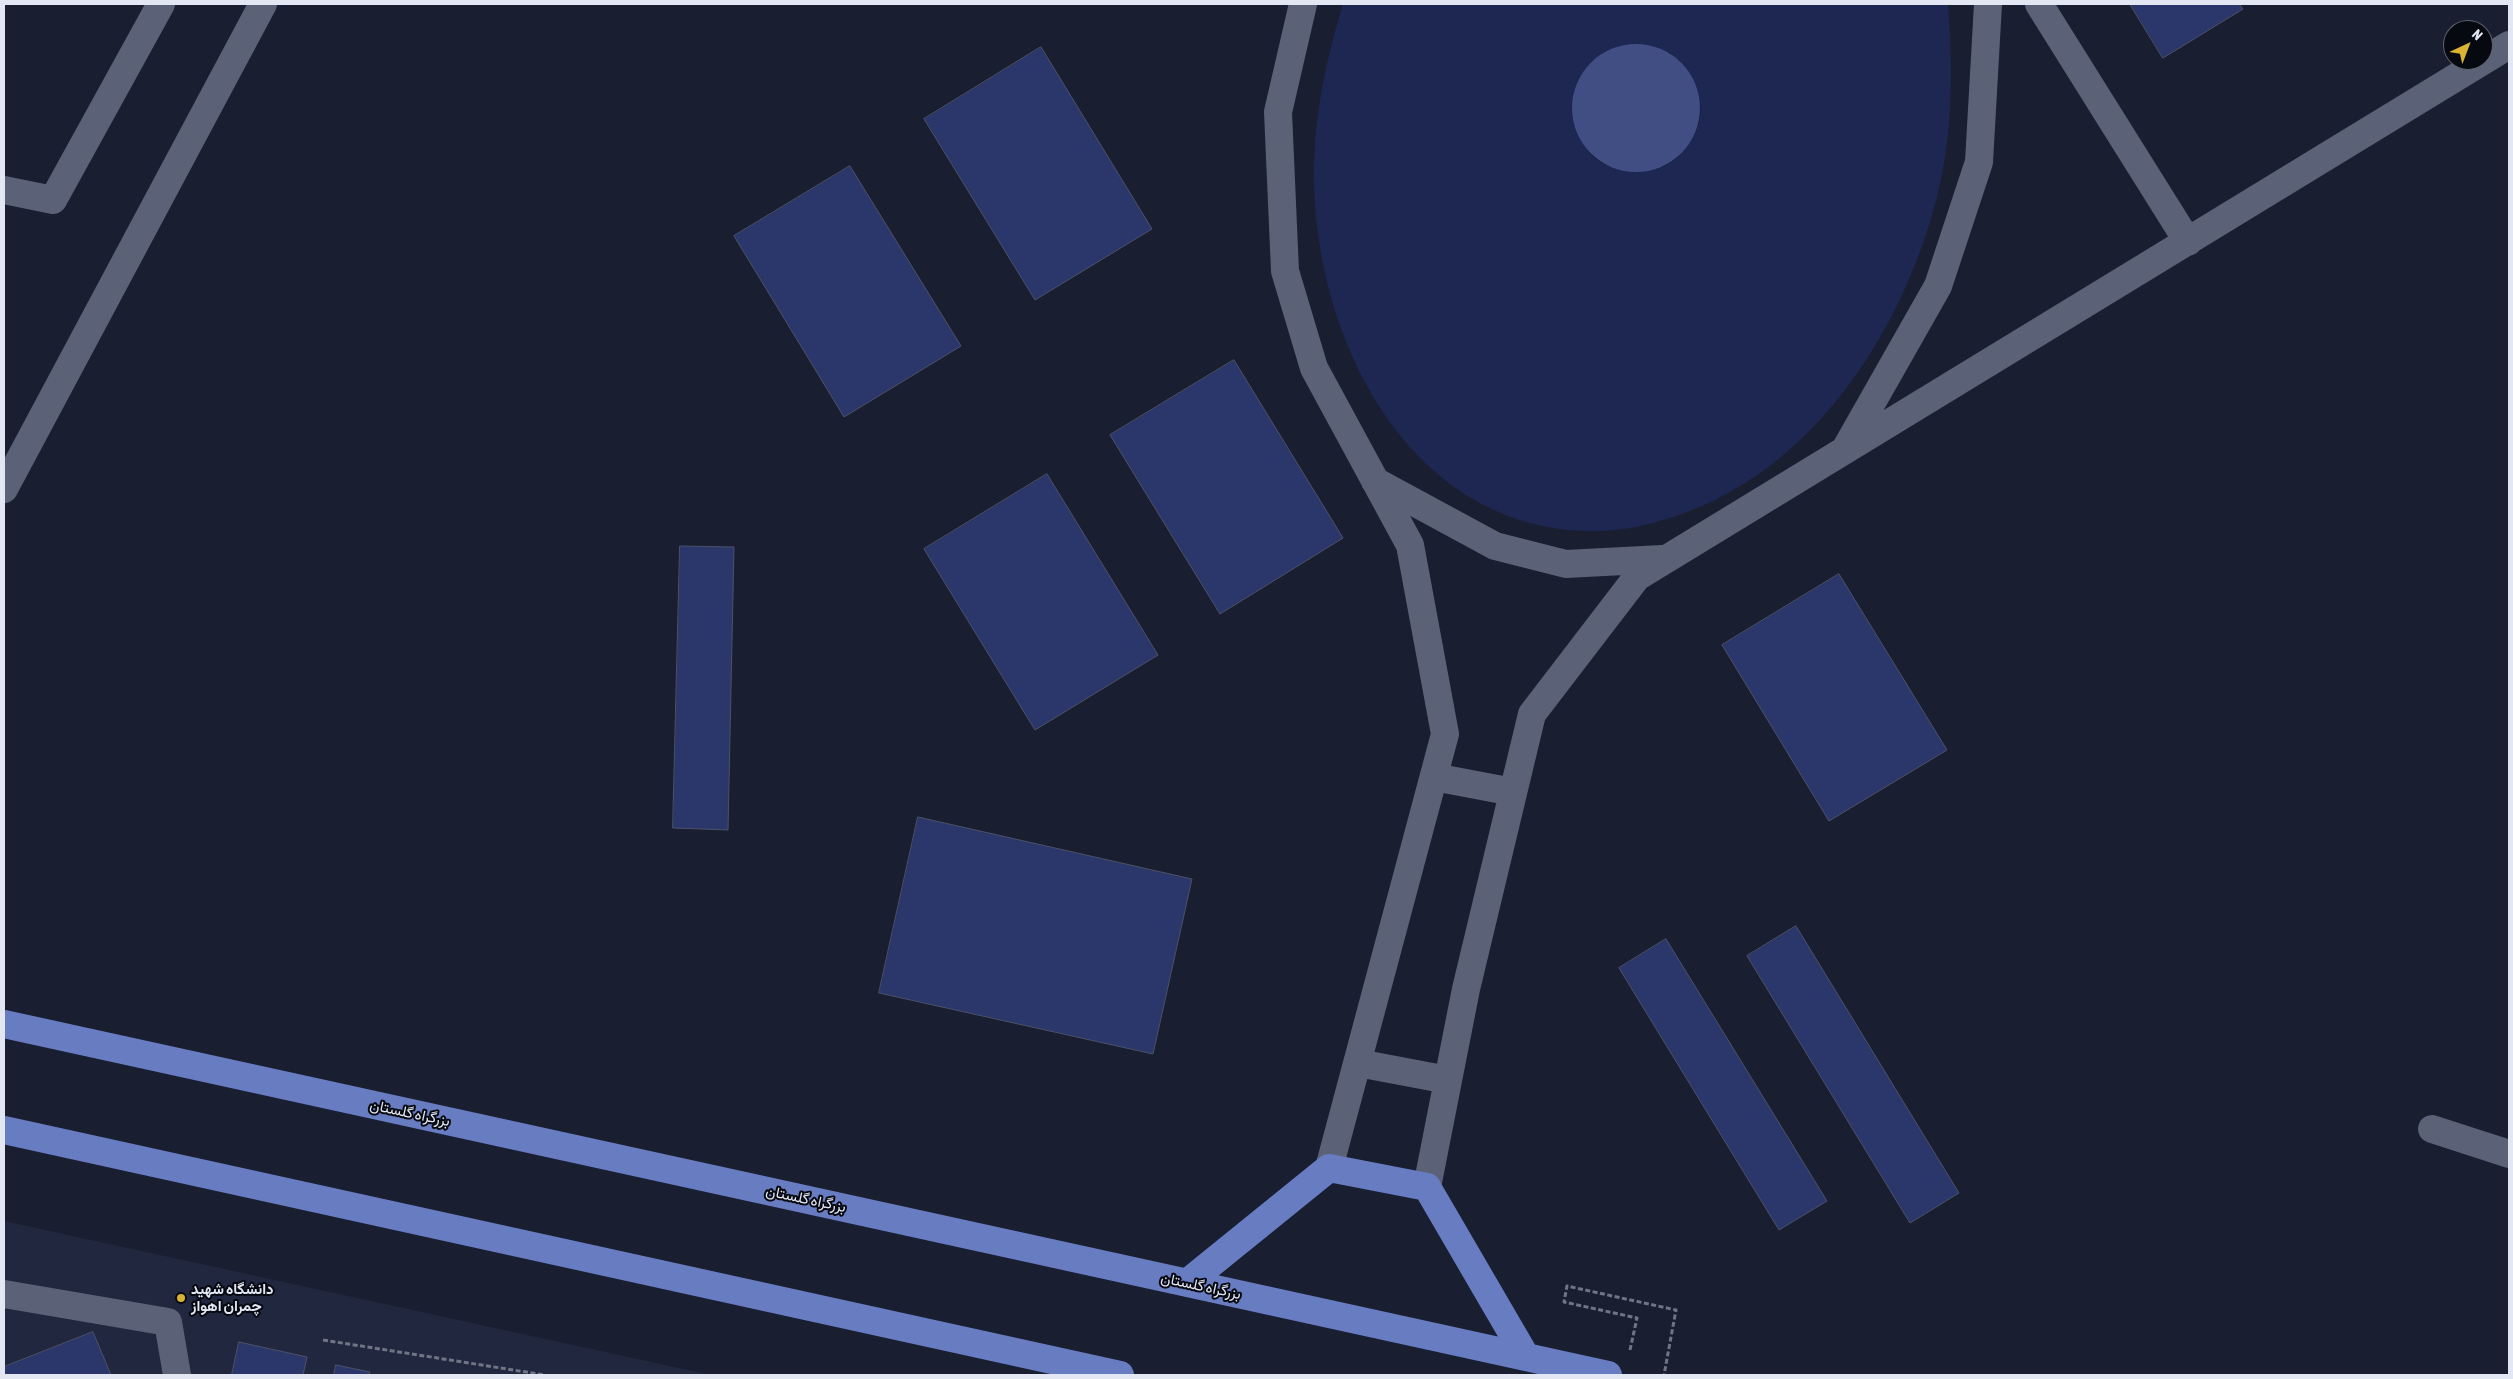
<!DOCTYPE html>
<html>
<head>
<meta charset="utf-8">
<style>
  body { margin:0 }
  #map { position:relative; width:2513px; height:1379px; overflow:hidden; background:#191e31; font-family:"Asap Condensed",sans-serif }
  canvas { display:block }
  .frame { position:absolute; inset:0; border:5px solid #e3e7f4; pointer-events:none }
  .north { position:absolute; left:2443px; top:20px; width:50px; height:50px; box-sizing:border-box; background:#070911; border:1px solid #5f626c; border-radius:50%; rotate:43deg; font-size:14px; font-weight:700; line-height:20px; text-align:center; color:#e3e7f4 }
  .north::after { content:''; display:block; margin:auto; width:18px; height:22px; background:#dab333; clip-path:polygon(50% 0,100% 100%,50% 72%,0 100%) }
</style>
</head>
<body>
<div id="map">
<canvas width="2513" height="1379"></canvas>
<div class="frame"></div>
<div class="north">N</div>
</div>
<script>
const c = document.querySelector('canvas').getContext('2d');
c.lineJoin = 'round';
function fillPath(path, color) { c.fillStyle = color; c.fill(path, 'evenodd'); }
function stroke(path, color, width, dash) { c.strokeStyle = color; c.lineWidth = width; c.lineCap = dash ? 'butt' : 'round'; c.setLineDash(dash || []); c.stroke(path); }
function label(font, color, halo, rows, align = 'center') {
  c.font = font + ' "Asap Condensed",Vazirmatn,sans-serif'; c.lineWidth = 4; c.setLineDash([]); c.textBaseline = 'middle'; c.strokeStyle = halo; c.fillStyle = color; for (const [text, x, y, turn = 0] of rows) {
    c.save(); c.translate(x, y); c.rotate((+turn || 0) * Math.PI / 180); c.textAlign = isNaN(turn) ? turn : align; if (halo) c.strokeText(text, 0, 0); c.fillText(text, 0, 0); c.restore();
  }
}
fillPath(new Path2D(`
  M4 1221 711 1375H4Z`), '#20273f');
fillPath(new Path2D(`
  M1343 4H1948C1953 69 1953 134 1937 197 1901 338 1806 481 1660 521 1636 528 1610 532 1585 531 1405 525 1314 334 1314 175 1314 116 1326 59 1343 4ZM1669 52C1700 78 1713 114 1686 148 1680 155 1671 164 1662 167 1641 174 1602 171 1588 151 1583 144 1582 130 1580 121 1572 90 1571 85 1593 60Z`), '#1d2751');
fillPath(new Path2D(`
  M1572 108a64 64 0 1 1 128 0a64 64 0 1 1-128 0Z`), '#404e84');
const building = new Path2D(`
  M2130 4H2239L2243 9 2163 58Z
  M1041 47 1152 229 1035 300 924 119Z
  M850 166 961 346 844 417 734 236Z
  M1234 360 1343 538 1220 614 1110 435Z
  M1047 474 1158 655 1035 730 924 549Z
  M680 546 734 547 728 830 673 828Z
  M1839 574 1947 750 1829 821 1722 645Z
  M918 817 1192 879 1153 1054 879 993Z
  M1796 926 1959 1193 1910 1223 1747 956Z
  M1666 939 1827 1201 1779 1230 1619 968Z
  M93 1332 111 1375H4V1367Z
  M239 1342 307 1357 303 1375H232Z
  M336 1365 370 1372 369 1375H334Z`);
fillPath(building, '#2b376b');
stroke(building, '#4b5267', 1);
stroke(new Path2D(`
  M323 1340 545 1375
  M1630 1350 1637 1318 1564 1302 1567 1286 1676 1310 1664 1375`), '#707585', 3, [5, 2.5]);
stroke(new Path2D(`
  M1303 4 1278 112 1285 271 1314 368 1410 545 1445 734 1329 1168
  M2039 4 2188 242
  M4 190 53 200 161 4
  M1846 448 1938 286 1979 162 1988 4
  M1375 481 1495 546 1566 564 1662 559
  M4 489 263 4
  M1434 777 1513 792
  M1358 1063 1448 1080
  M2432 1129 2509 1154
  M1427 1187 1466 989 1532 714 1637 577 2509 45
  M4 1294 168 1322 177 1375`), '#5b6278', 28);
stroke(new Path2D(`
  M4 1024 1608 1375
  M4 1130 1120 1375
  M1187 1283 1329 1168 1427 1187 1526 1357`), '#687cc2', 28);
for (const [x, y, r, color] of [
  [181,1298,5,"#dab333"]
]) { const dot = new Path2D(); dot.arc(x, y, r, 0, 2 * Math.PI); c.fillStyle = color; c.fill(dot); stroke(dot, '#070911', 2); }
label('15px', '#e3e7f4', '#070911', [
  ["بزرگراه گلستان",410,1113,12],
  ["بزرگراه گلستان",806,1199,12],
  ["بزرگراه گلستان",1201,1286,12]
]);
label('bold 15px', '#e3e7f4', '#070911', [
  ["دانشگاه شهید",191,1289],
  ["چمران اهواز",191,1306]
], 'left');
</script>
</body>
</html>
